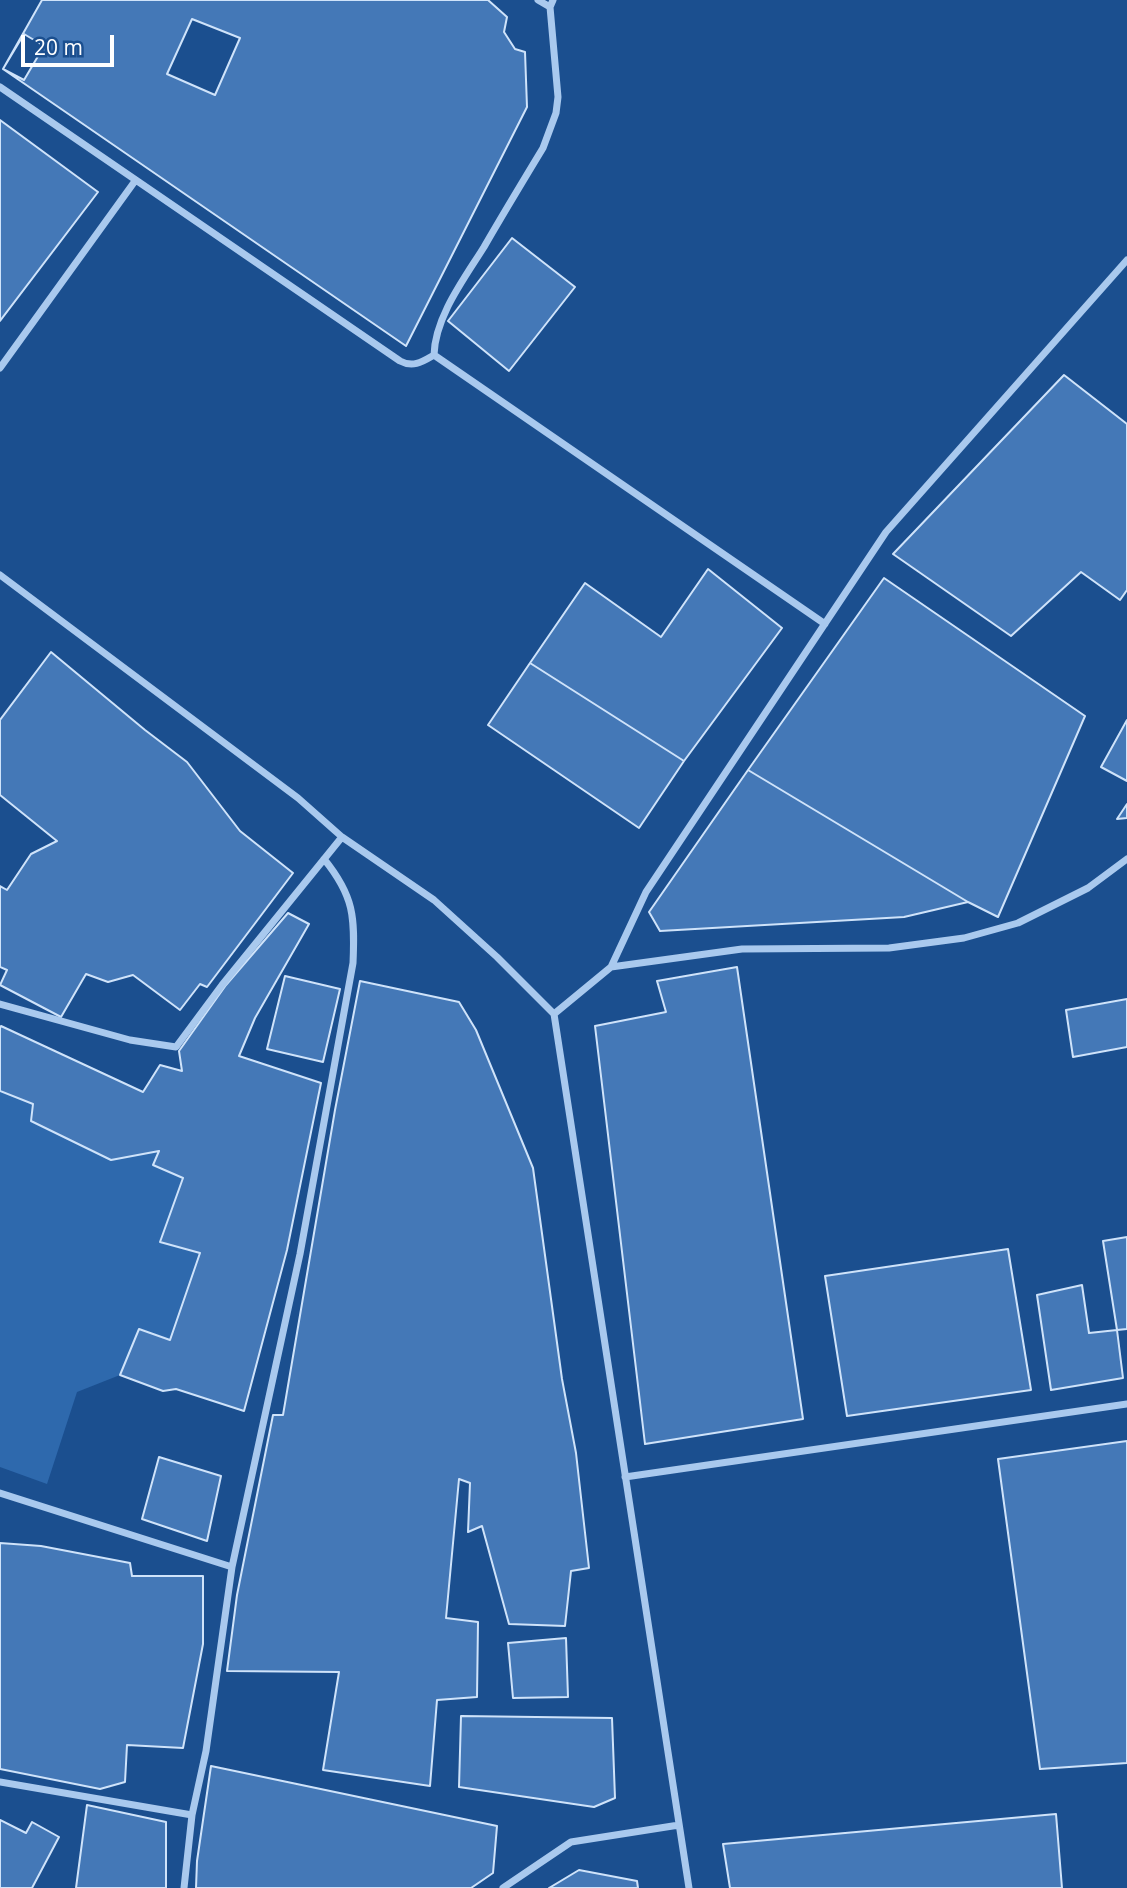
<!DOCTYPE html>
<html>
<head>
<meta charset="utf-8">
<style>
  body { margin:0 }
  #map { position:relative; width:1127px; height:1888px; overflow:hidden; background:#1b4f8f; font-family:"Open Sans",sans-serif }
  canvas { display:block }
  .scale { position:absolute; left:21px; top:35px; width:93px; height:32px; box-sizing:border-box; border:4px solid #fff; border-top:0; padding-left:9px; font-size:21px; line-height:24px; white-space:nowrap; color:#fff; -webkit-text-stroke:5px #1b4f8f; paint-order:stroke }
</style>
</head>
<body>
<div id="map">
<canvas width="1127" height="1888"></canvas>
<div class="scale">20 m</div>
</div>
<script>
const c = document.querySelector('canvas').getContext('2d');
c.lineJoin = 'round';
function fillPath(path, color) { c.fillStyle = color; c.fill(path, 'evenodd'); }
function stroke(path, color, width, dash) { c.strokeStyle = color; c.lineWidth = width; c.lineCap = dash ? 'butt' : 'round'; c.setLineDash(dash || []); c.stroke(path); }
fillPath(new Path2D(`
  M0 1091 33 1104 32 1121 111 1159 159 1151 153 1165 183 1178 161 1242 200 1253 170 1340 139 1330 120 1375 77 1392 47 1484 0 1467Z`), '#2e69ad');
const building = new Path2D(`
  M42 0H488L507 17 504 32 515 49 525 52 527 107 406 346 3 69Z
  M192 19 240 38 215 95 167 74Z
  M24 34 44 46 24 80 3 69Z
  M0 120 98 192 0 321Z
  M512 238 575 287 509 371 448 321Z
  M1064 375 1127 424V590L1120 600 1081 572 1011 636 893 554Z
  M708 569 782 628 684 761 530 663 585 583 661 637Z
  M884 578 1085 716 998 917 968 902 748 770Z
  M51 652 145 730 187 762 240 831 293 873 207 987 200 984 180 1010 133 975 108 982 86 974 61 1017 0 985 7 970 0 967V886L7 890 31 854 57 841 0 795V720Z
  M530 663 684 761 639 828 488 725Z
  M1127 720V781L1101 767Z
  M748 770 968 902 904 917 660 931 649 912Z
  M1127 804V818L1117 819Z
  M288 913 309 924 255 1018 239 1056 321 1083 287 1250 244 1411 176 1389 163 1391 120 1375 139 1329 170 1340 200 1253 160 1242 183 1178 153 1165 159 1151 111 1160 31 1121 33 1104 0 1091V1028L1 1026 143 1092 160 1065 182 1071 179 1051 226 985Z
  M737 967 803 1419 645 1444 595 1026 666 1012 657 981Z
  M285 976 340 989 323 1062 267 1049Z
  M360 981 459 1002 476 1030 533 1168 562 1379 576 1453 589 1568 571 1571 565 1626 509 1624 482 1526 468 1532 470 1483 459 1479 446 1618 478 1622 477 1697 437 1700 430 1786 323 1770 339 1672 227 1671 237 1595 273 1415H283L335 1110Z
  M1127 999V1047L1073 1057 1066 1010Z
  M1127 1237V1329L1117 1330 1103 1241Z
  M1008 1249 1031 1390 847 1416 825 1276Z
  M1082 1285 1089 1333 1117 1330 1123 1378 1051 1390 1037 1295Z
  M1127 1441V1763L1040 1769 998 1459Z
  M159 1457 221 1476 207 1541 142 1519Z
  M0 1543 41 1546 130 1563 132 1576H203V1644L183 1748 127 1745 125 1782 100 1789 0 1769Z
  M566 1638 568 1697 513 1698 508 1643Z
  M461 1716 612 1718 615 1798 594 1807 459 1787Z
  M211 1766 497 1826 493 1873 471 1888H196L197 1861Z
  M87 1805 166 1822V1888H76Z
  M1056 1814 1062 1888H730L723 1844Z
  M0 1820 26 1833 32 1822 59 1837 32 1888H0Z
  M579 1870 637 1881 638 1888H549Z`);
fillPath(building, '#4478b7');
stroke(building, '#cfe3fa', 2);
stroke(new Path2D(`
  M538 0 550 7
  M553 0 550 7 558 97 556 113 543 148C523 181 503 214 484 247 464 279 435 317 434 355L825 624
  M0 87 400 361C413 368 422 362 434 355
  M0 368 135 181
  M0 575 298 798 342 837 434 900 497 957 554 1014 689 1888
  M611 967 646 892 886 532 1127 260
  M0 1004 130 1040 176 1047 222 985 342 837
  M554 1014 611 967 742 949 889 948 964 938 1018 923 1088 888 1127 859
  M625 1477 1127 1404
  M0 1493 232 1567
  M0 1782 192 1815
  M184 1888 192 1815 206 1751 232 1567 300 1254 353 963C355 917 354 896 324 859
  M503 1888 571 1842 679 1825`), '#a9c9ee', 7);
</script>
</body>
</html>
